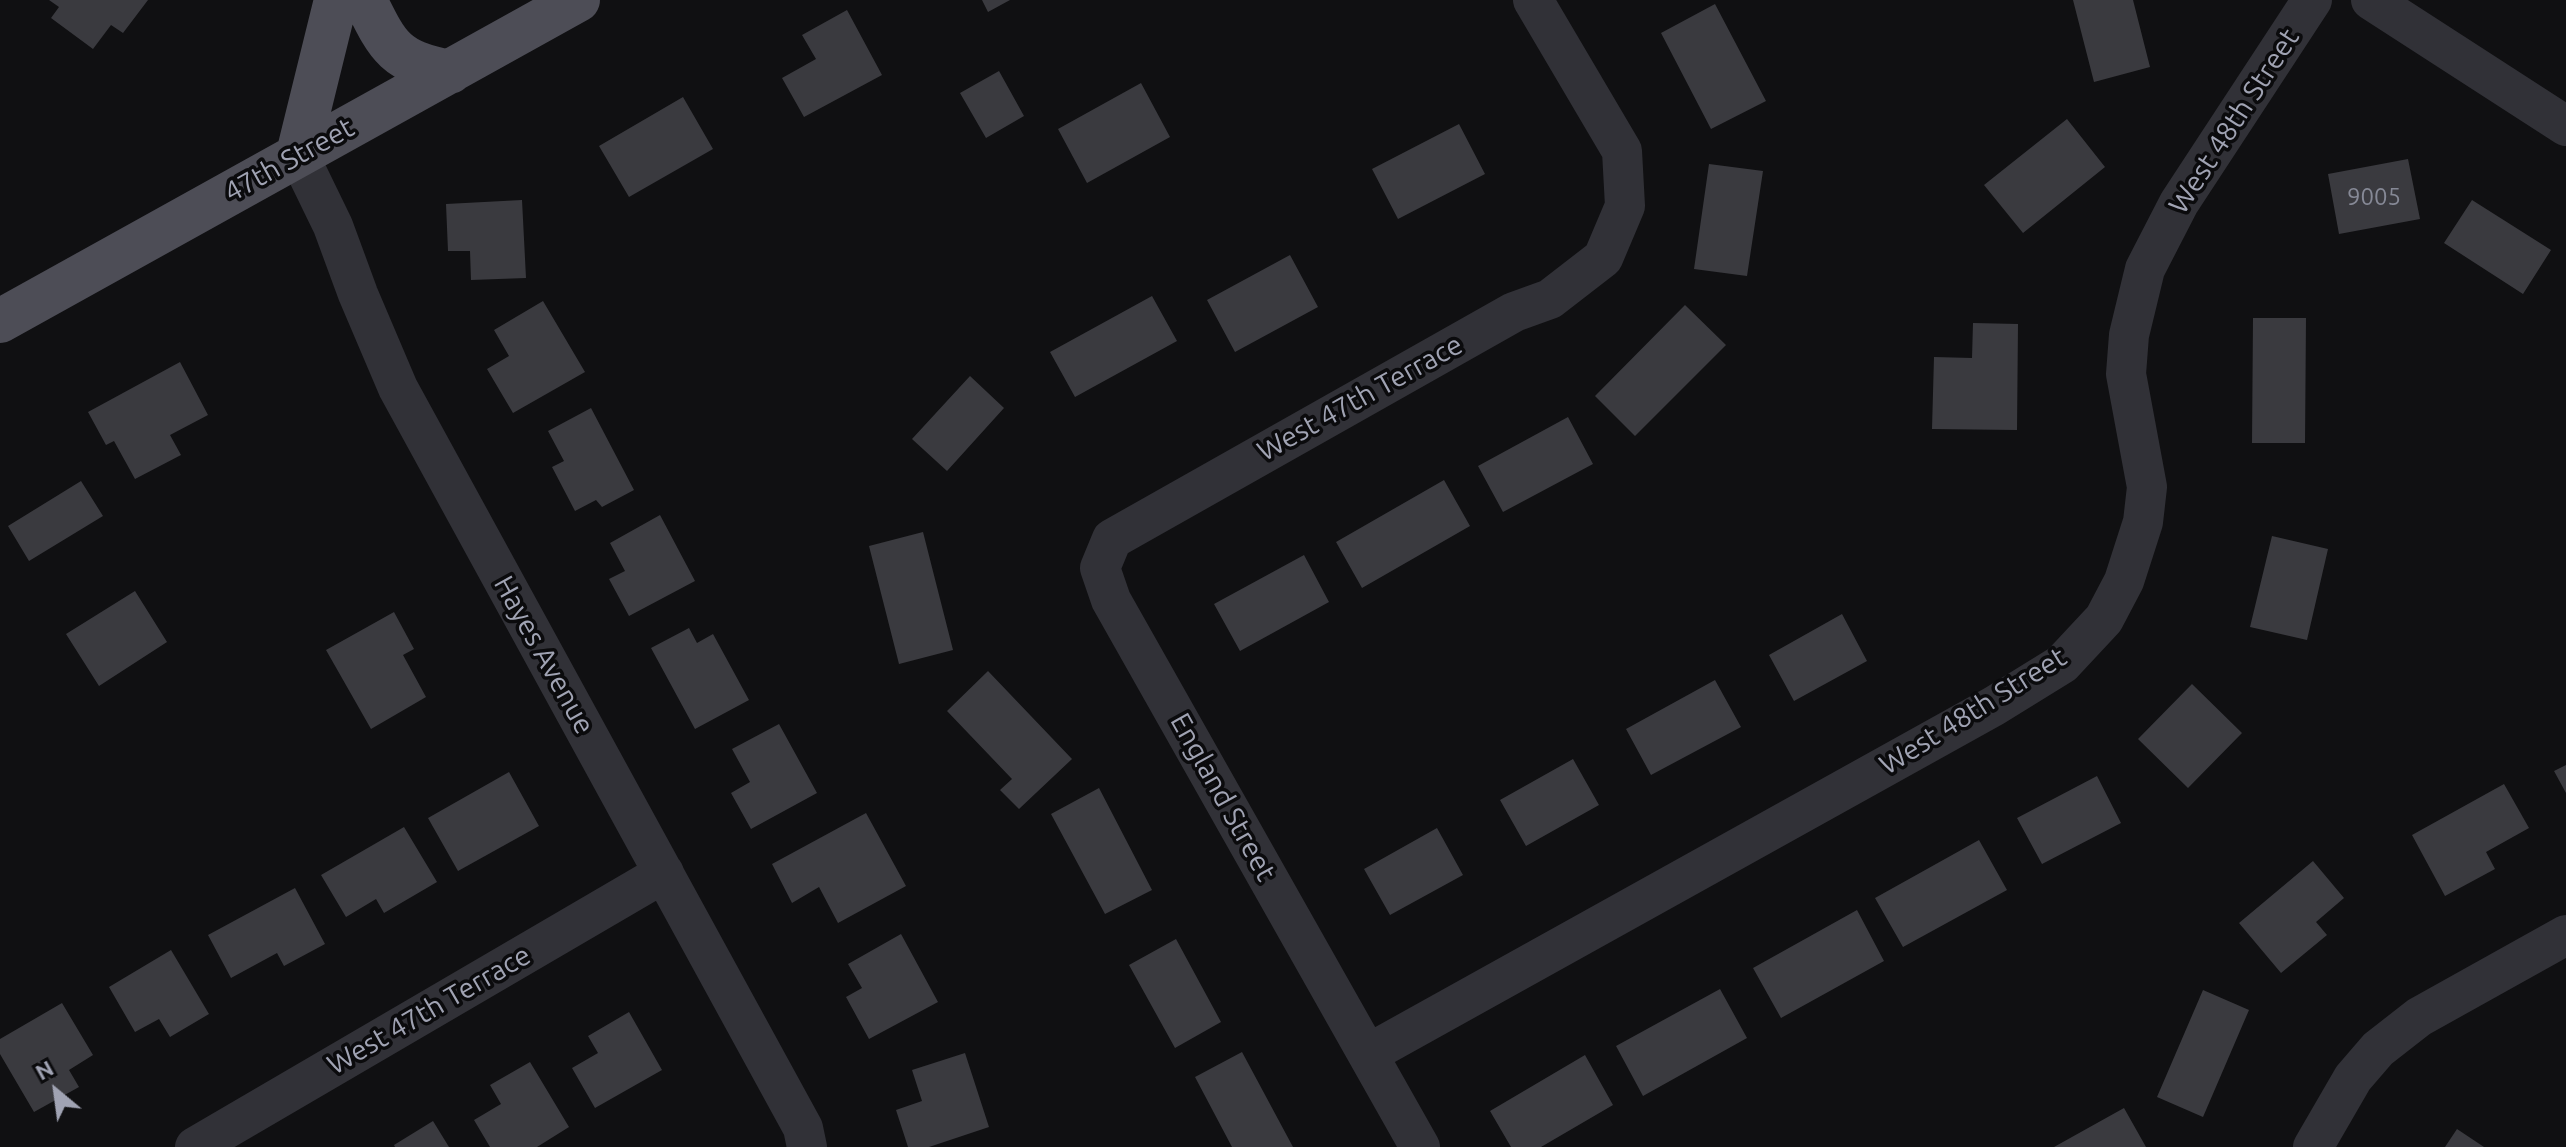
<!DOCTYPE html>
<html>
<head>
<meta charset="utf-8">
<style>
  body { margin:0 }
  #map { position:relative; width:2566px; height:1147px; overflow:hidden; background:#101012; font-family:Ubuntu,sans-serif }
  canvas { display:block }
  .north { position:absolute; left:16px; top:1051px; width:80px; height:80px; -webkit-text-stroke:6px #0b0b0d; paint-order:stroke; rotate:331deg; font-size:22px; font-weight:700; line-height:32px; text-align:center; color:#a0a3b3 }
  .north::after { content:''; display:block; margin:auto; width:28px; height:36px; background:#a0a3b3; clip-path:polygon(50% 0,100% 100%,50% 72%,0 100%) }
</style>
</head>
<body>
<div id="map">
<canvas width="2566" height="1147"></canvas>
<div class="north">N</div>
</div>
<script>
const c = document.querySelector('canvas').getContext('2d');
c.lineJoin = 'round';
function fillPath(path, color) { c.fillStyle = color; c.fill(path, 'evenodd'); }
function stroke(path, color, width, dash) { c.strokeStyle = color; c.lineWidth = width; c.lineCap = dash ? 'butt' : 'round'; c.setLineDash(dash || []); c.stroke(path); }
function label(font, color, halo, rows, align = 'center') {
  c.font = font + ' Ubuntu,sans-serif'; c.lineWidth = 7; c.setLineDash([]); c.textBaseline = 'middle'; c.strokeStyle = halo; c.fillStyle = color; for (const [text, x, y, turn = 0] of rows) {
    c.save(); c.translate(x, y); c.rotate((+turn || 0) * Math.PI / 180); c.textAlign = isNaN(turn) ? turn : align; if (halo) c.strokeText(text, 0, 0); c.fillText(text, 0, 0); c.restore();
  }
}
fillPath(new Path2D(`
  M49 0H148L123 33 111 25 93 49 51 18 59 7Z
  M982 0H1010L988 12Z
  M2073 0H2133L2150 67 2094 82Z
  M1715 4 1766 101 1711 129 1661 33Z
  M847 10 882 75 804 117 782 78 816 59 802 35Z
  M999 71 1024 116 986 138 960 93Z
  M1141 83 1170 137 1087 183 1058 129Z
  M683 97 713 149 629 197 599 146Z
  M2067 119 2105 167 2023 233 1984 185Z
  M1459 124 1485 174 1398 219 1372 169Z
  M2408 159 2420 219 2339 234 2328 174Z
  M1709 164 1763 171 1747 276 1694 269Z
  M522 200 526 278 471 280 470 251H448L446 204Z
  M2472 200 2551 250 2523 294 2444 243Z
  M1290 255 1318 307 1235 352 1207 300Z
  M1152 296 1177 341 1075 397 1050 352Z
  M543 301 585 372 513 413 487 369 509 356 494 330Z
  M1685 305 1726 345 1635 436 1595 396Z
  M2253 318H2306L2305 443H2252Z
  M1973 323 2018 324 2017 430 1932 429 1934 357 1972 358Z
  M180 362 208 415 170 435 181 455 135 479 114 441 106 445 88 412Z
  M970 376 1004 408 947 471 912 439Z
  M591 408 634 490 602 507 596 500 575 511 552 467 564 461 548 431Z
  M1568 417 1593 464 1503 512 1478 466Z
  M1444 480 1470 526 1362 588 1336 542Z
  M81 481 103 516 29 561 8 526Z
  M660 515 695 581 629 616 609 579 625 571 610 543Z
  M923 532 953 650 899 664 869 546Z
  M2272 536 2328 549 2307 640 2250 627Z
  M1304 555 1329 602 1240 651 1214 604Z
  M135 591 167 642 99 686 66 634Z
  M394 612 414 649 403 655 426 697 371 729 326 650Z
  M1842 614 1867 661 1794 701 1769 655Z
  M689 628 697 643 713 634 749 700 695 729 651 648Z
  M988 671 1072 759 1019 809 1000 790 1012 779 947 711Z
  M1715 680 1741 727 1651 775 1626 729Z
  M2192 684 2242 733 2188 788 2138 739Z
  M779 724 817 793 751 829 731 793 750 782 732 749Z
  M1573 759 1599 805 1526 846 1500 800Z
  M2566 765V793L2554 771Z
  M509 772 539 826 458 871 428 818Z
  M2097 776 2121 823 2042 864 2017 818Z
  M2504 784 2529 828 2486 852 2495 869 2445 896 2412 835Z
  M1099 788 1152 890 1105 914 1051 814Z
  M866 813 906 886 838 923 819 887 792 903 772 864Z
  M404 827 437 882 384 913 376 899 346 917 321 875Z
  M1437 828 1463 875 1390 915 1364 869Z
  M1979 840 2007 890 1903 947 1875 898Z
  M2313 861 2344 898 2316 922 2327 935 2281 973 2239 923Z
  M295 888 325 944 284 966 277 953 231 978 208 935Z
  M1857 910 1884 961 1781 1018 1753 968Z
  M901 934 938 1002 869 1039 846 997 862 988 848 964Z
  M1176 939 1221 1022 1175 1048 1129 965Z
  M171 950 209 1014 170 1037 159 1019 135 1032 109 987Z
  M1720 989 1747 1038 1643 1096 1616 1046Z
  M2203 990 2249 1010 2203 1117 2157 1097Z
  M62 1003 93 1055 69 1070 79 1087 34 1112 0 1054V1039Z
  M629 1012 662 1070 595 1108 572 1068 598 1053 588 1036Z
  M1242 1052 1293 1147H1232L1195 1077Z
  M965 1053 989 1127 929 1147H908L896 1110 922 1101 912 1070Z
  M1585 1055 1613 1105 1541 1147H1511L1490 1111Z
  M530 1062 569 1127 537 1147H490L474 1120 501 1104 490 1085Z
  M2124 1108 2146 1147H2054Z
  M433 1121 449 1147H395L394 1145Z
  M2457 1129 2484 1147H2445Z`), '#3a3a3f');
stroke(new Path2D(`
  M2371 0 2566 126
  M298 154 333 226 358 294 398 388 803 1128 807 1147
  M1368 1054 1994 706 2062 664 2104 619 2124 581 2143 522 2147 487 2126 374 2129 335 2145 269 2179 203 2312 0
  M195 1147 664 873
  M1420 1147 1111 600 1100 568 1112 539 1514 312 1550 299 1603 258 1625 206 1622 151 1533 0
  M2313 1147 2353 1078 2378 1049 2419 1017 2566 935`), '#313137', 40);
stroke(new Path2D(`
  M365 0C389 49 395 61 450 72
  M298 154 336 0
  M0 321 578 0`), '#4d4d56', 44);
label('24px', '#868996', null, [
  ["9005",2374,197]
]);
label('28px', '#a0a3b3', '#0b0b0d', [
  ["West 48th Street",2234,121,-57],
  ["47th Street",289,160,-29],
  ["West 47th Terrace",1360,398,-29],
  ["Hayes Avenue",544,655,61],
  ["West 48th Street",1973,711,-32],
  ["England Street",1223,797,61],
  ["West 47th Terrace",429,1010,-30]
]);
</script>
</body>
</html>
